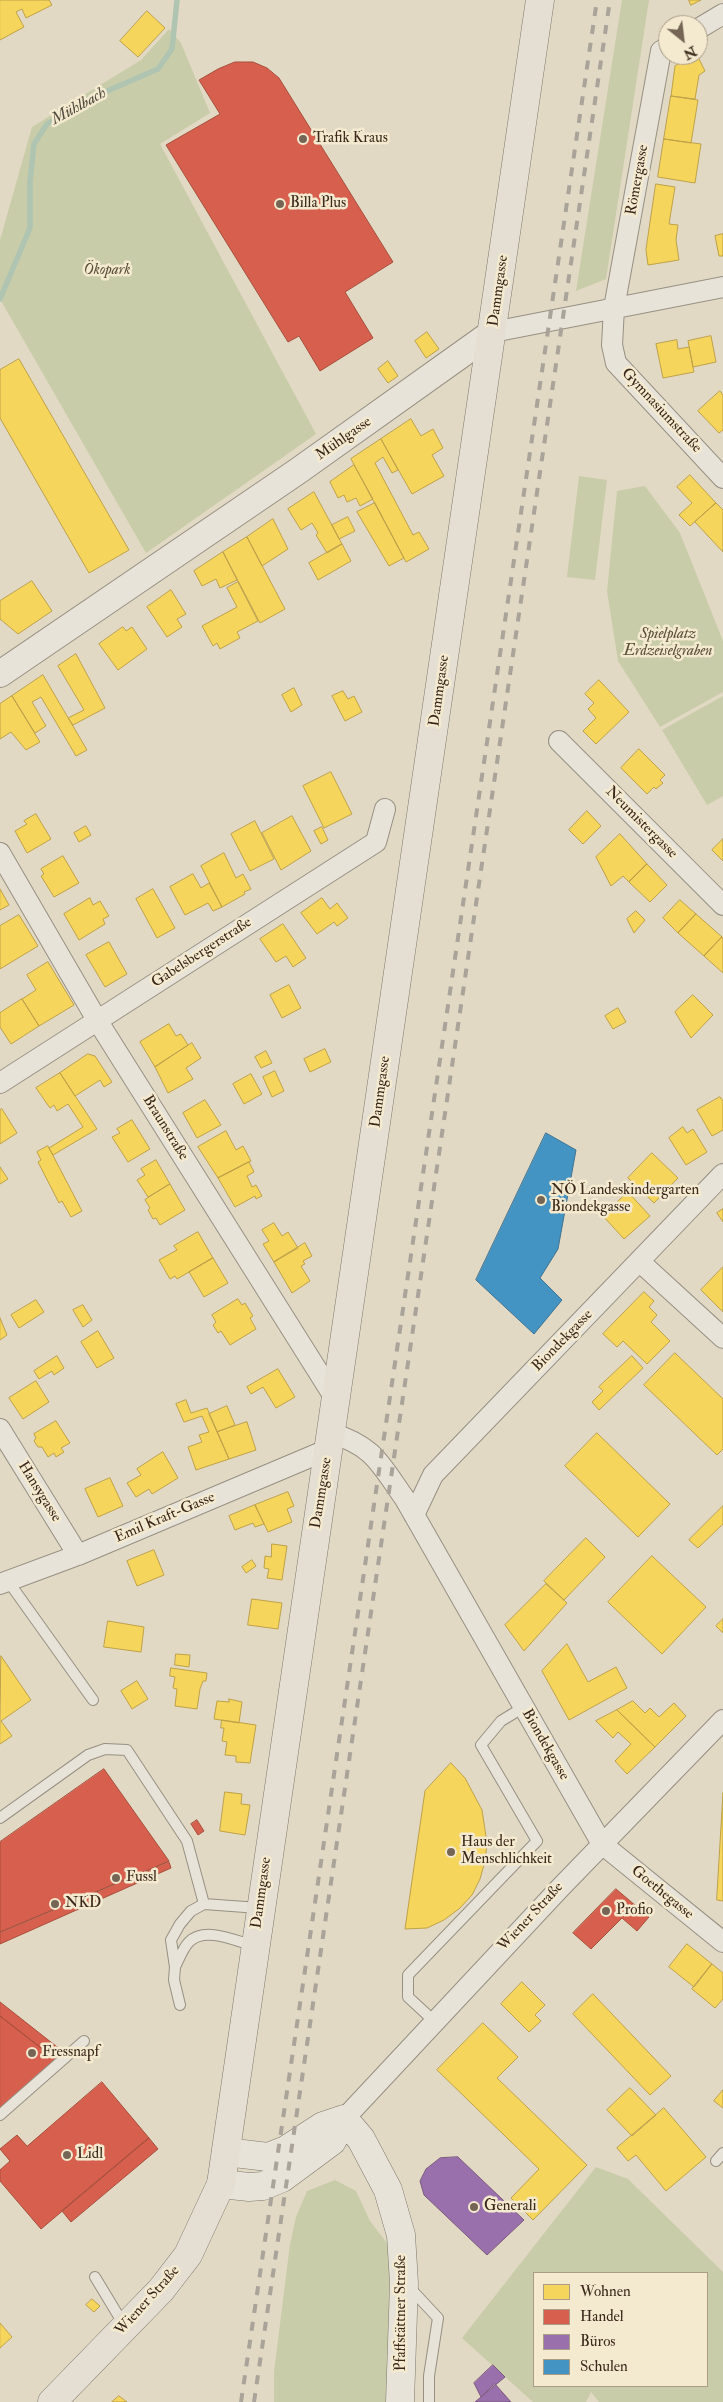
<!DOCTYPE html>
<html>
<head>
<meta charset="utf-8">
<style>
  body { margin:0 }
  #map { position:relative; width:723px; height:2402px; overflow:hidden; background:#e1d9c4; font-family:"IM FELL Double Pica",serif }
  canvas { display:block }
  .legend { position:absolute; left:533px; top:2272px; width:175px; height:115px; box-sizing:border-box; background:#f4ead0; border:1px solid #aa9c87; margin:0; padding:6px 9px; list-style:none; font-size:15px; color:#3a2719 }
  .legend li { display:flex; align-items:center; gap:10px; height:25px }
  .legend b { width:25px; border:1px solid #aa9c87 }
  .north { position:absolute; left:658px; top:15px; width:50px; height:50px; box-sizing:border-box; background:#f4ead0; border:1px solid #aa9c87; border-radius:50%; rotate:151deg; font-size:14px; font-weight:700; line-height:20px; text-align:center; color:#3a2719 }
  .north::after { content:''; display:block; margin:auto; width:18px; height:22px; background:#746555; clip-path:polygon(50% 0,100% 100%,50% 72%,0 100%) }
</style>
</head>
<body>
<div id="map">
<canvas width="723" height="2402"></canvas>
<ul class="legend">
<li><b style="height:14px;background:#f6d55c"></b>Wohnen</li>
<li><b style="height:14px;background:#d6604d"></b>Handel</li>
<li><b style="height:14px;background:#9970ab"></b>Büros</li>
<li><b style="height:14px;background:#4393c3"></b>Schulen</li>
</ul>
<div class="north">N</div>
</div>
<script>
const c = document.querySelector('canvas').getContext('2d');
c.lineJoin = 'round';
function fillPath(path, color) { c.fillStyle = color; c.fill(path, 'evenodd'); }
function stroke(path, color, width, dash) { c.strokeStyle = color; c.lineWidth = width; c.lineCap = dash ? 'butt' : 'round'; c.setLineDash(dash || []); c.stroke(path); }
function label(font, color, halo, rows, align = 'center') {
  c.font = font + ' "IM FELL Double Pica",serif'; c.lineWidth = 5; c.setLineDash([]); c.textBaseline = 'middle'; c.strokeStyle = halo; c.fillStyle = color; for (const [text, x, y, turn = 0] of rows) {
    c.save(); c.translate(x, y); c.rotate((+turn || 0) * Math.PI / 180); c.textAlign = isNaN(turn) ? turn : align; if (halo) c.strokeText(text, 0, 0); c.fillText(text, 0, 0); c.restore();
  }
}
fillPath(new Path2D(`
  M622 0H649L606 279 576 291Z
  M169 29 181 43 210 113 160 144 316 434 146 553 0 299V240L32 127 141 60Z
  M579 476 607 480 595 580 567 577Z
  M645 486 680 533 723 641V692L660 727 618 661 607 591 617 491Z
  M723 696V796L707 805 662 730Z
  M596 2167 628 2179 723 2272V2402H599L591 2392 586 2402H533L462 2338ZM534 2273H707V2386H534Z
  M335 2180 356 2191 370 2221 390 2247 388 2402H274V2372L290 2244 296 2217 307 2191Z`), '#c9cca8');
const homes = new Path2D(`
  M0 0H49L52 5 26 18 22 9 16 12 24 27 0 40Z
  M689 0H701L691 5Z
  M147 11 165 28 138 57 120 41Z
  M697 55 705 71 699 75 695 99 671 96 675 66Z
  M671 96 698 100 691 143 664 139Z
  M664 139 701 144 695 183 658 177Z
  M656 184 675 187 669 224 678 225 676 240 679 260 648 265 646 250Z
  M723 234V256H719L715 236Z
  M427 332 439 349 426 358 415 341Z
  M711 336 716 362 693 367 688 341Z
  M677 340 678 349 689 347 694 372 663 378 656 344Z
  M19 359 129 550 89 573 0 418V370Z
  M388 361 398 376 388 383 378 369Z
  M720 391 723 395V430L719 433 698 411Z
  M411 419 421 436 433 429 443 448 432 455 444 476 412 494 381 439Z
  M381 439 398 470 392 473 383 457 375 463 413 535 419 532 429 549 406 562 351 459Z
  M354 465 373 499 360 506 356 498 347 502 344 495 338 498 330 482Z
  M690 475 716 503 690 526 679 515 692 503 677 487Z
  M314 492 342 544 327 553 316 535 318 533 312 523 301 530 288 509Z
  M375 503 404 558 389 566 357 512Z
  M716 503 723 510V552L695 522Z
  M348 517 355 531 339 539 332 525Z
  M273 519 288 549 262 566 247 537Z
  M247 537 285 609 260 623 223 552Z
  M342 544 351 561 318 580 309 563Z
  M223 552 237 580 220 588 216 579 202 586 194 571Z
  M32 581 52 611 18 634 0 619V601Z
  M238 582 258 621 237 632 240 638 220 649 217 643 213 646 202 626 237 607 227 588Z
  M171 590 186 614 177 619 182 627 167 637 147 607Z
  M123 627 126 631 132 627 147 649 118 670 99 644Z
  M76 654 105 708 73 725 68 718 84 710 58 666Z
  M43 675 87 750 76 756 41 697 32 702 46 726 35 733 12 696Z
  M599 680 629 712 596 744 583 731 596 718 588 709 594 703 585 694Z
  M294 688 302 705 291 712 282 695Z
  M343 691 348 699 354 696 362 712 345 721 332 696Z
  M12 696 40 742 26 750 11 732 0 739V704Z
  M639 749 665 775 660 780 663 783 656 789 654 787 647 794 621 768Z
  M331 772 352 814 324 828 303 786Z
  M587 811 601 826 583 844 569 830Z
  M36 814 51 839 27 853 15 831 27 824 24 821Z
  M292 816 311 851 281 870 262 833Z
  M255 821 274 859 250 871 231 834Z
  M86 826 91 835 79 842 74 833Z
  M322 827 328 840 321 844 314 831Z
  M620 834 647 864 629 882 623 876 611 886 596 857Z
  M723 839V861L712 850Z
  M224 853 236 878 243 874 251 889 244 892 245 894 222 907 201 866Z
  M63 856 79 883 54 897 41 876 44 874 41 869Z
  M647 864 667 885 650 902 629 882Z
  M193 874 201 888 209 883 222 907 213 911 208 903 185 915 170 887Z
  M0 889 9 905 0 910Z
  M153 889 175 928 157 938 136 899Z
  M90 898 93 905 100 901 109 916 103 919 105 924 79 940 64 914Z
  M322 898 330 909 337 903 348 918 337 926 334 922 317 934 301 913Z
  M680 900 696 914 678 933 663 918Z
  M636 911 645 920 634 933 627 919Z
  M696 914 722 937 704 956 678 933Z
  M19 915 38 946 0 969V926Z
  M283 924 306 958 293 967 286 956 276 962 260 939Z
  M722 937 723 939V973L704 956Z
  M109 942 127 974 105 987 86 955Z
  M48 962 74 1005 39 1026 22 999 36 990 27 975Z
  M289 985 301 1008 282 1018 270 995Z
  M693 995 713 1015 691 1038 675 1012Z
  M22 999 39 1026 11 1044 0 1027V1013Z
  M618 1008 626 1022 613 1029 605 1016Z
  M169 1024 176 1036 181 1034 188 1045 155 1067 140 1042Z
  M192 1043 201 1058 186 1068 193 1079 168 1093 155 1067Z
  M325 1049 331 1062 310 1072 304 1059Z
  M266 1051 272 1063 261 1068 255 1057Z
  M88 1054 95 1056 112 1082 104 1087 100 1080 75 1096 60 1073Z
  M275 1071 284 1091 272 1097 263 1077Z
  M60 1073 97 1129 53 1155 49 1148 83 1127 68 1104 57 1111 54 1105 50 1108 36 1088Z
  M251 1074 262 1094 244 1104 233 1084Z
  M720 1097 723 1101V1130L712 1136 697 1110Z
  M205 1100 221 1125 197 1138 183 1113Z
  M2 1109 17 1133 0 1144V1110Z
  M132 1120 150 1149 128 1162 112 1137 120 1133 117 1129Z
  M683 1127 687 1133 693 1129 707 1152 686 1165 669 1138Z
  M226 1131 236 1150 243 1146 251 1161 218 1178 198 1147Z
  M48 1146 82 1211 71 1217 62 1201 59 1203 38 1162 41 1160 37 1152Z
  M652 1153 678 1178 654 1203 628 1178Z
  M156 1160 170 1184 148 1197 137 1180 145 1175 141 1169Z
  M249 1162 254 1172 247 1176 252 1187 256 1185 262 1196 256 1199 255 1196 235 1207 218 1178Z
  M0 1167 8 1179 0 1184Z
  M170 1184 185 1210 160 1225 156 1218 153 1219 148 1210 150 1208 145 1200Z
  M628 1192 650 1216 624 1239 603 1216Z
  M723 1209V1222L717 1213Z
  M274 1223 282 1236 288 1232 298 1248 274 1262 263 1244 269 1241 262 1230Z
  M198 1232 213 1258 177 1279 175 1276 170 1279 159 1260 177 1250 174 1246Z
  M305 1243 312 1256 303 1261 305 1264 301 1266 310 1281 292 1293 274 1262Z
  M213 1258 228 1283 204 1297 189 1272Z
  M723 1267V1312L701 1290Z
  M644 1292 654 1301 649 1307 657 1315 651 1322 670 1341 647 1364 623 1341 617 1347 603 1334Z
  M238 1299 242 1305 245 1303 253 1316 250 1318 256 1329 230 1345 221 1331 218 1333 213 1325 216 1322 212 1315Z
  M36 1300 44 1312 19 1328 11 1315Z
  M83 1305 92 1320 83 1327 73 1310Z
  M0 1318 7 1335 0 1340Z
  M98 1331 114 1358 97 1368 81 1342Z
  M675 1353 723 1399V1449L717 1455 644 1385Z
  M57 1356 64 1368 54 1375 52 1371 39 1379 34 1371Z
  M632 1356 643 1368 599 1410 592 1402 603 1391 599 1387Z
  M278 1369 295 1397 276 1408 263 1387 251 1394 247 1387Z
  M36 1381 49 1402 23 1419 9 1398Z
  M186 1400 191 1413 207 1408 229 1459 196 1470 188 1447 202 1442 199 1435 209 1432 202 1416 184 1422 176 1404Z
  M227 1406 235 1425 217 1432 209 1414Z
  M56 1421 70 1443 61 1448 64 1452 56 1457 54 1453 48 1457 42 1447H38L34 1441 36 1438 34 1434Z
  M247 1422 256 1450 229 1459 217 1432Z
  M597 1433 670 1504 638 1537 565 1466Z
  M163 1452 178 1478 152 1494 149 1489 136 1497 127 1483 141 1475 137 1469Z
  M110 1478 123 1506 98 1517 85 1489Z
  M288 1492 294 1506 287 1509 292 1522 268 1532 255 1505Z
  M255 1505 264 1524 255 1527 253 1523 235 1530 229 1516Z
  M723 1506V1524L698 1548 689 1540Z
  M586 1538 605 1557 564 1600 544 1581Z
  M272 1544 287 1546 282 1580 267 1578 269 1569 264 1568 265 1556 271 1557Z
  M154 1550 164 1575 137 1586 127 1561Z
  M652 1556 706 1607 662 1654 608 1602Z
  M252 1560 256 1566 246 1573 242 1567Z
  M546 1584 567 1603 524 1651 505 1625Z
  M252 1599 282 1603 278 1629 248 1625Z
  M723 1619V1633L716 1626Z
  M108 1621 144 1627 141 1652 104 1647Z
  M567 1644 588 1682 616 1667 627 1688 569 1720 542 1671Z
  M176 1654 190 1655 189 1667 175 1665Z
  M1 1656 31 1700 1 1721 12 1736 0 1744Z
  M171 1668 207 1673 206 1681H203L200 1689 197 1709 175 1706 177 1689 173 1688 175 1677 170 1676Z
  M137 1681 148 1699 132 1709 121 1691Z
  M229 1699 242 1702 239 1723 214 1719 217 1701 229 1702Z
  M633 1701 645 1713 650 1708 659 1717 674 1703 686 1716 655 1747 617 1710Z
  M617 1710 655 1747 627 1774 615 1761 631 1744 618 1732 613 1738 596 1721Z
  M222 1720 256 1725 250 1763 236 1762V1756L225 1755 227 1742 222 1741 224 1728H221Z
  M451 1763 465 1778 482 1810 487 1843 485 1861 480 1879 472 1895 460 1908 444 1920 427 1928 405 1929 425 1791Z
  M225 1792 242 1794 241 1804 250 1805 245 1835 220 1831Z
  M723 1793V1901L717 1900Z
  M687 1944 712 1964 694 1987 669 1967Z
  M712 1964 723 1973V1999L715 2008 692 1989Z
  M522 1982 545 2005 535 2015 541 2021 529 2032 501 2004Z
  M593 1994 671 2076 650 2095 573 2014Z
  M483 2023 518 2057 497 2078 587 2165 533 2220 511 2198 539 2169 437 2070Z
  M630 2088 656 2115 632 2136 607 2110Z
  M723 2090V2108L714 2101Z
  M664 2108 706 2157 666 2191 636 2155 628 2161 617 2148Z
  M92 2299 100 2306 94 2312 86 2305Z
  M0 2323 12 2337 0 2348Z
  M119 2396 127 2402H112Z`);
fillPath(homes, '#f6d55c');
stroke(homes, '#bea148', 1);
const shops = new Path2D(`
  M235 62H253L267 68 279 78 393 262 345 292 373 338 320 371 299 336 288 342 166 145 220 114 199 80 218 69Z
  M104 1769 169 1861 0 1932V1842Z
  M197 1820 204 1831 198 1835 191 1824Z
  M169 1862 171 1868 0 1944V1933Z
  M616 1889 649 1917 637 1931 622 1918 591 1949 573 1933Z
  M0 2002 66 2054 59 2062 0 2016Z
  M0 2016 59 2062 0 2112Z
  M102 2082 149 2138 41 2229 0 2181V2170L10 2161 0 2149 17 2135 27 2146Z
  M149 2138 158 2149 71 2222 62 2211Z`);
fillPath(shops, '#d6604d');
stroke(shops, '#a74f3d', 1);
const offices = new Path2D(`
  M458 2157 524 2220 487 2255 424 2195 420 2181 426 2169 440 2158Z
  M493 2365 505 2377 481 2397 474 2383Z
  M495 2384 511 2402H475L481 2397Z`);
fillPath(offices, '#9970ab');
stroke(offices, '#7c5a7f', 1);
const schools = new Path2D(`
  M546 1133 576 1150 558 1249 540 1278 562 1300 534 1334 476 1280Z`);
fillPath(schools, '#4393c3');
stroke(schools, '#407390', 1);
stroke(new Path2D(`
  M0 299 30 228V182L34 144 47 124 84 101 158 69 172 49 177 0`), '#afc5b2', 5.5);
const service = new Path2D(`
  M8 1581 93 1700
  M0 1818 88 1755 105 1749 127 1750 187 1841 204 1904
  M175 1967C179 1959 183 1948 189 1942 205 1926 236 1941 254 1946
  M180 2005 174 1980 175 1967 171 1940 180 1924 191 1911 204 1904 259 1908
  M434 2021 408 1997V1975L537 1841 481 1745 501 1721 524 1707
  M0 2115 84 2041
  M716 2161 723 2153
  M95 2277 124 2325
  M409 2287 438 2318 429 2376V2402`);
const minor = new Path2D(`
  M698 29 723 14
  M668 47 661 51 614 308 612 345 616 363 723 478
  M493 332 723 287
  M559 741 723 905
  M0 853 97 1020 336 1400
  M0 1083 376 842 385 809
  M639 1261 723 1338
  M0 1429 78 1555
  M331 1433C374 1446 380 1464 405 1499L602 1844 723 1942
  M414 1515 433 1475 723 1174
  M0 1584 78 1555 329 1449
  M344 2119 560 1888 723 1720`);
const tertiary = new Path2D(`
  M0 674 298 471 493 332`);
const secondary = new Path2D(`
  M344 2119 361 2139 388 2190 401 2235 404 2283 400 2402
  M226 2152 268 2157 286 2150 323 2126 341 2120
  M221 2184 249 2187 263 2186 282 2178 332 2141 344 2119`);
const primary = new Path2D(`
  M52 2402 161 2290 188 2255 221 2184 540 0`);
stroke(service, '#979083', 12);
stroke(minor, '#979083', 22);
stroke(tertiary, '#979083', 28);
stroke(secondary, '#7f786c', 29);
stroke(primary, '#7f786c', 29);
stroke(service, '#e7e3d8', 10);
stroke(minor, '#e7e3d8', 20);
stroke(tertiary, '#e7e3d8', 26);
stroke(secondary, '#e7e3d8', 28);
stroke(primary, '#e4dfd2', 28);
stroke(new Path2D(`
  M241 2402 597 0
  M254 2402 610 0`), '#a9a39a', 4, [9, 9]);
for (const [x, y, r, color] of [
  [303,139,5,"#746555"],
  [280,204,5,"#746555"],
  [541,1200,5,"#746555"],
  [451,1852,5,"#746555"],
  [116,1878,5,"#746555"],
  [55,1904,5,"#746555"],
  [606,1911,5,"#746555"],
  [32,2053,5,"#746555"],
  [67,2155,5,"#746555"],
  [474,2207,5,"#746555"]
]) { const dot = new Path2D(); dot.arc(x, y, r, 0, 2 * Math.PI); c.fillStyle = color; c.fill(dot); stroke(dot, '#f4ead0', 2); }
label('15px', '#3a2719', '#f4ead0', [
  ["Trafik Kraus",313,139],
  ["Billa Plus",290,204],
  ["NÖ Landeskindergarten",551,1191],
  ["Biondekgasse",551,1208],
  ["Haus der",461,1843],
  ["Menschlichkeit",461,1860],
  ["Fussl",126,1878],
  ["NKD",65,1904],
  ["Profio",616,1911],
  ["Fressnapf",42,2053],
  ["Lidl",77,2155],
  ["Generali",484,2207]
], 'left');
label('15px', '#3a2719', '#f4ead0', [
  ["Römergasse",638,180,-80],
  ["Dammgasse",499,291,-82],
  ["Gymnasiumstraße",661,411,47],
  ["Mühlgasse",344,439,-35],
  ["Dammgasse",440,691,-82],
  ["Neumistergasse",641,823,45],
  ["Gabelsbergerstraße",202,953,-33],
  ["Dammgasse",381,1092,-82],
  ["Braunstraße",165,1128,58],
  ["Biondekgasse",563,1341,-46],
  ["Hansygasse",39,1492,58],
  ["Dammgasse",322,1493,-81],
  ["Emil Kraft-Gasse",165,1518,-23],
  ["Biondekgasse",545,1745,60],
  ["Dammgasse",262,1893,-82],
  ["Goethegasse",662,1893,39],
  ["Wiener Straße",531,1917,-47],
  ["Wiener Straße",148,2301,-48],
  ["Pfaffstättner Straße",402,2313,-90]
]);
label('italic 15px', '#594e37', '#f4ead0', [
  ["Ökopark",107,271],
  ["Spielplatz",668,635],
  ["Erdzeiselgraben",668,652]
]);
label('italic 16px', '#524c3e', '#f4ead0', [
  ["Mühlbach",79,107,-29]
]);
</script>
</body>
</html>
